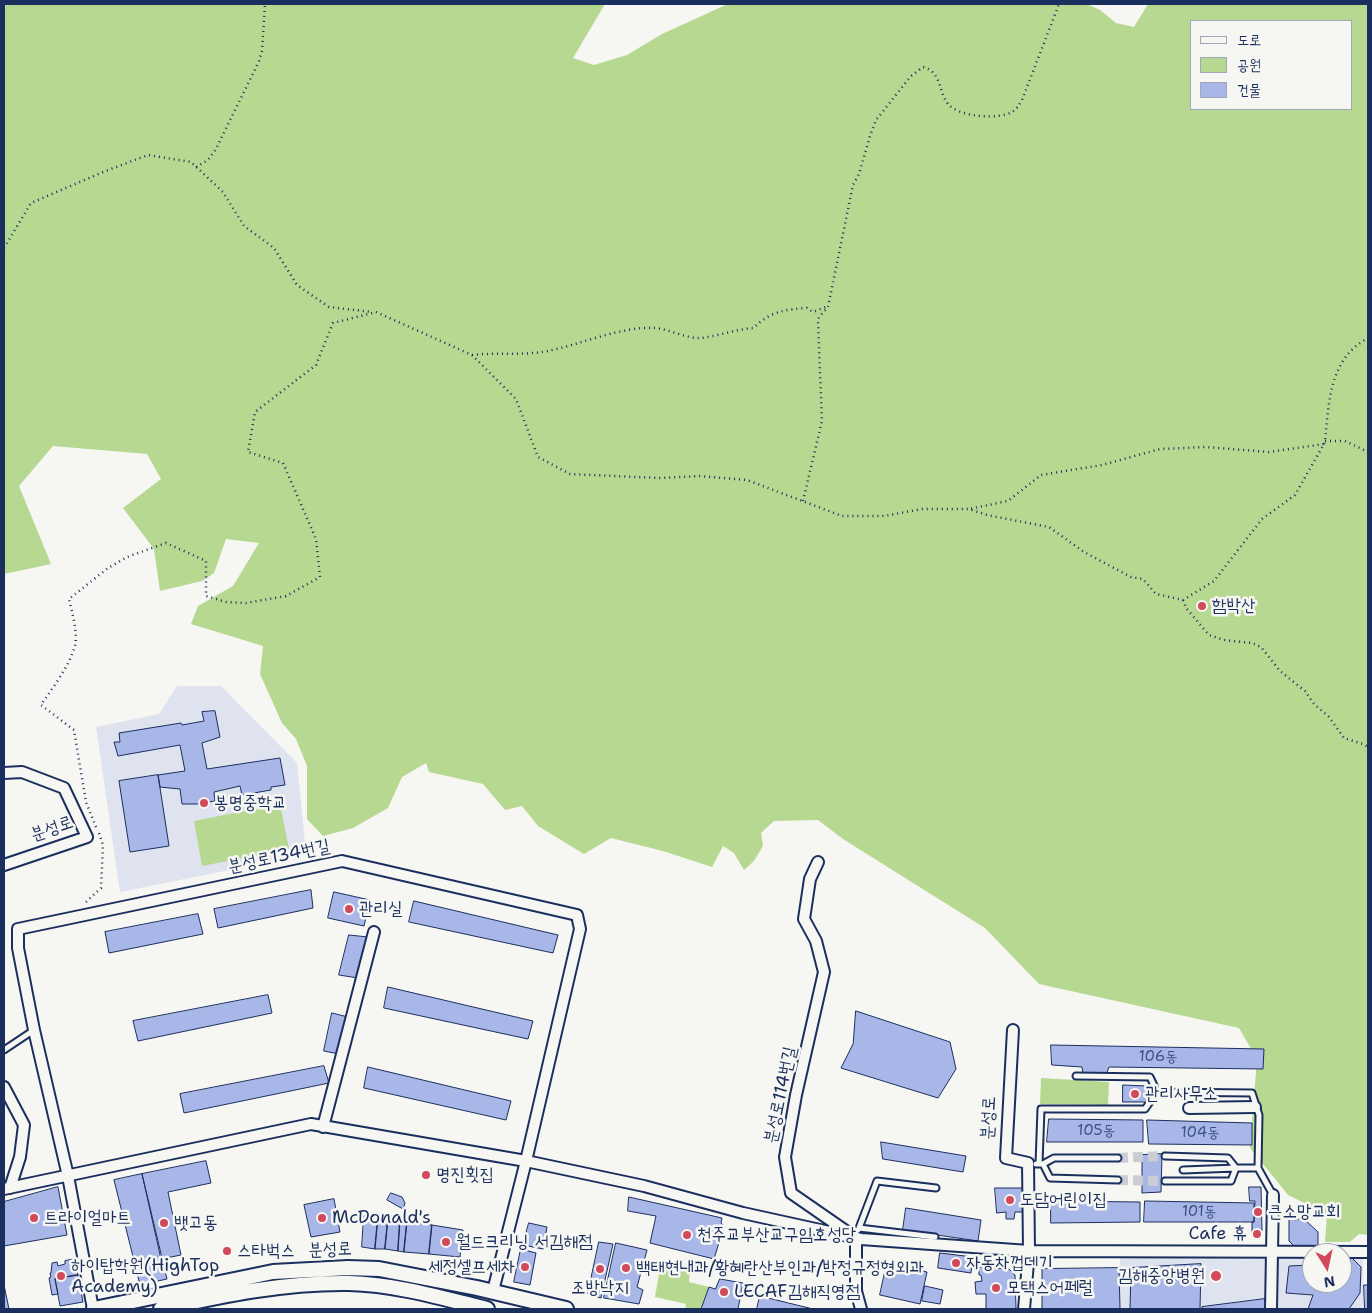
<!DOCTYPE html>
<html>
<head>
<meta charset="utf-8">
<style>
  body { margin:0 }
  #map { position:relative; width:1372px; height:1313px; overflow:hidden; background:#f6f6f2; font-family:"Shantell Sans","Poor Story",sans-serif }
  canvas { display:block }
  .frame { position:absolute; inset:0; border:5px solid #1b2f5e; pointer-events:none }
  .legend { position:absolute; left:1190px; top:20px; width:162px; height:90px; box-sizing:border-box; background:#f6f6f2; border:1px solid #9ea6b7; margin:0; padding:6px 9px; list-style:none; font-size:15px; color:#1b2f5e }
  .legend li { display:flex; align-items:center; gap:10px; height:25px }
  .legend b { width:25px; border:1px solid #9ea6b7 }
  .north { position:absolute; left:1302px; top:1243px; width:50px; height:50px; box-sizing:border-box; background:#f6f6f2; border:1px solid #9ea6b7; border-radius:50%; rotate:170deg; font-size:14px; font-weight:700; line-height:20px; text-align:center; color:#1b2f5e }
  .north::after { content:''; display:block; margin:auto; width:18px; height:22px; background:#d1495b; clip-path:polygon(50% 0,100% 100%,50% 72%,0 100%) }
</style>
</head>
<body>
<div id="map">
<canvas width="1372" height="1313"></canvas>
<div class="frame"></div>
<ul class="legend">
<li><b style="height:6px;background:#f6f6f2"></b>도로</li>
<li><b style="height:14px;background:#b7d891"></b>공원</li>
<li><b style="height:14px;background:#a8b7e7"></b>건물</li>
</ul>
<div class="north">N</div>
</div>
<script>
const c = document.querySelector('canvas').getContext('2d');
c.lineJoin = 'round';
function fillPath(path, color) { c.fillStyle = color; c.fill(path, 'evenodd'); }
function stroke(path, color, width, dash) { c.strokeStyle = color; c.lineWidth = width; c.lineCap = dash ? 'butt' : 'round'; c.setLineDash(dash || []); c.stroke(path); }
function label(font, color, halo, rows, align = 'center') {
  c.font = font + ' "Shantell Sans","Poor Story",sans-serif'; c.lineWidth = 5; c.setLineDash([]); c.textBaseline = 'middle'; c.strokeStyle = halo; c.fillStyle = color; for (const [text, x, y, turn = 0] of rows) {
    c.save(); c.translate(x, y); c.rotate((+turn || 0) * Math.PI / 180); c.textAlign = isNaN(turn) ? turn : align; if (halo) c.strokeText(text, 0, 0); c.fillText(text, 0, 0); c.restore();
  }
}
fillPath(new Path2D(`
  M177 686H221L297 763 305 843 304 855 120 892 96 727 159 714Z
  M1120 1257 1312 1258V1283H1342V1258H1363L1364 1306 1361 1309H1118Z`), '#dfe3ef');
fillPath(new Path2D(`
  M4 4H605L573 58 594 65 627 55 662 34 728 4H1087L1100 10 1116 23 1134 27 1148 4H1368V1235L1359 1234 1350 1242H1325L1327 1214 1288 1195 1250 1148 1257 1059 1239 1028 1039 984 985 928 843 839 818 820 774 821 761 833 763 846 754 861 744 870 734 853 723 846 712 867 663 851 611 838 584 854 538 826 522 806 505 810 483 784 429 772 426 763 402 777 388 808 353 828 323 836 307 819V766L296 739 282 723 260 674 263 646 191 624 198 606 233 586 259 543 226 539 214 573 202 581 160 591 154 549 123 508 161 479 147 454 53 446 19 486 51 564 4 574ZM1191 21H1351V109H1191Z
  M280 804 289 849 202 866 194 821Z
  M1041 1078 1109 1082 1108 1105 1040 1104Z
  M661 1262 690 1269 689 1282 709 1287 701 1309H685L686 1304 655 1297Z`), '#b7d891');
const building = new Path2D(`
  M215 711 220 737 202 743 207 769 280 758 285 785 271 787V790L242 795 240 786 214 792 215 801 197 804H182L180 789 160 787 158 775 185 771 180 745 118 756 114 742H120L119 733 181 723 182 725 204 721 202 712Z
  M158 775 169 846 130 852 119 781Z
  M311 890 313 908 218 928 214 909Z
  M334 892 370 900 364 926 328 918Z
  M414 901 558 935 553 953 409 922Z
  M198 914 203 934 109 953 105 932Z
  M349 935 368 937 358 978 339 975Z
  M388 987 533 1021 528 1039 384 1008Z
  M268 995 272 1013 138 1041 133 1021Z
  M856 1011 950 1042 956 1069 938 1098 841 1068 853 1044Z
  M332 1013 348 1017 339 1054 324 1051Z
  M1051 1045 1264 1049 1263 1069 1109 1067 1106 1075 1083 1074 1082 1067 1052 1065Z
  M324 1066 329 1083 184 1113 180 1094Z
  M368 1067 511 1101 506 1120 364 1088Z
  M1123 1085 1147 1086 1146 1102H1123Z
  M1049 1119 1143 1120V1142H1047Z
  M1147 1120 1252 1123V1145L1149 1144Z
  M881 1142 966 1156 963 1172 883 1159Z
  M1162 1154 1161 1192 1142 1193V1155Z
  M206 1161 211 1183 168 1192 181 1255 161 1259 142 1174Z
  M142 1174 167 1279 140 1285 114 1180Z
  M58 1187 67 1235 4 1246V1202Z
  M1249 1187H1261L1262 1231 1252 1232V1222H1254L1255 1201H1250Z
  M995 1188H1024V1212H1015L1014 1219H1006V1212L997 1213Z
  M391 1193 402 1197 405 1203 403 1209 387 1200Z
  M629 1197 722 1218 721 1223 724 1226 714 1259 650 1243 656 1216 628 1211Z
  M334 1199 340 1232 311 1237 304 1205Z
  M1051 1201 1140 1202V1222L1051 1223Z
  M1145 1201 1254 1203V1222H1144Z
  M906 1208 981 1220 978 1241 903 1230Z
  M1295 1215V1220L1303 1218 1318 1232V1246L1296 1248 1289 1241V1216Z
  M364 1216 378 1218 375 1249 362 1247Z
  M378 1218 388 1219 385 1249H375Z
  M388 1219 400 1221 398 1251 385 1249Z
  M400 1221 407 1222 404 1252 398 1251Z
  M407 1222 432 1225 429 1254 404 1252Z
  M529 1223 547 1227 543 1249 523 1245Z
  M432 1225 463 1230 460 1257 429 1254Z
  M599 1242 613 1244 601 1298 588 1294Z
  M616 1243 647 1250 637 1287 643 1290 639 1304 604 1298Z
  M521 1249 536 1253 530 1285 514 1282Z
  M940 1253 973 1257 971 1273 938 1268Z
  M1352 1258 1361 1267 1360 1293 1349 1309H1308L1313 1295 1286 1293 1289 1266 1312 1265V1283H1342V1263H1346Z
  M75 1259 78 1275 55 1279 58 1294 52 1295 49 1278 51 1277 50 1273H51L52 1263 57 1262 58 1266 65 1264V1261Z
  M887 1263 927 1272 920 1304 880 1295Z
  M1201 1264 1200 1309H1130L1131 1268Z
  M987 1266H992V1268L1009 1269 1015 1275 1016 1309H986V1294H976L975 1282 982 1281 981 1275H979V1267L985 1268Z
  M1119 1268 1120 1309H1042V1269Z
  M78 1275 83 1302 60 1306 55 1279Z
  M720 1279 743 1283 738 1309H701L709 1287 715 1289Z
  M4 1285 9 1309H4Z
  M1364 1285H1368V1309H1365Z
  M925 1286 943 1290 940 1304 922 1301Z
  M760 1296 813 1309H757Z
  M1265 1299 1266 1309H1202V1307Z`);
fillPath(building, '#a8b7e7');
stroke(building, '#1b2f5e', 1);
stroke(new Path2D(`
  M1118 1158 1165 1156
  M1118 1180 1165 1181`), '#caced4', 10, [10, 5]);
const service = new Path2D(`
  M4 1050 34 1030
  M1076 1076 1150 1077 1157 1092 1252 1093 1259 1115 1258 1168
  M1165 1156 1228 1158 1236 1168H1258L1273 1195
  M1036 1164H1043L1054 1158H1118
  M1039 1164 1041 1109H1145L1157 1092
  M1043 1164 1050 1178 1118 1180
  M1165 1181H1231L1236 1168 1183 1170
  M859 1228 877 1181 936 1188
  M858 1230 859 1228 935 1237`);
const minor = new Path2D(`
  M4 773 22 772 64 788 87 837 4 865
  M818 862 810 879 804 919 816 941 824 972 796 1095 785 1157 791 1193 856 1238V1291L861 1309
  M1013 1030 1006 1158 1028 1163 1029 1251 1024 1309
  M4 1087 24 1125 20 1157 10 1188
  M1189 1108 1255 1107
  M323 1127 374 932
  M4 1189 311 1124 526 1161 644 1186 743 1213 861 1239 1029 1251 1368 1252
  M93 1309 68 1176 34 1030 18 948V929L342 861 577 915 580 929 526 1161 493 1291
  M1271 1309 1273 1195`);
const secondary = new Path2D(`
  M94 1309 273 1272 348 1268 379 1269 477 1288 566 1309
  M161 1309C222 1295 286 1282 349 1283 395 1284 443 1298 487 1309`);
stroke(service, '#1b2f5e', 9);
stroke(minor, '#1b2f5e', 14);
stroke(secondary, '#1b2f5e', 18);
stroke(new Path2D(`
  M196 167 208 160 216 149 259 61 262 51 265 4
  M4 248 31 203 103 172 148 155 191 162 223 192 244 226 274 248 297 285 329 307 372 312
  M472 355C497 352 522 356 548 351 578 345 623 326 653 328 668 328 685 339 701 338 719 336 736 329 754 328 768 312 787 309 807 308L813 312 826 307
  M1325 441H1345L1368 452
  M1324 444 1325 441C1329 402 1329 359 1368 338
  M803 501 822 421 818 322 819 317 828 307 853 185 859 174 870 136 876 120 911 76 923 67C942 72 938 91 948 104 959 117 998 120 1012 112 1017 109 1019 105 1022 100L1059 4
  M1183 600 1186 608 1209 635 1224 640 1252 643 1261 647 1280 671 1305 691 1314 704 1329 717 1344 738 1363 744 1368 747
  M96 827 86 802 74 730 41 705C53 687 69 667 75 646 78 633 72 612 69 599L108 568 127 557 166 543 206 561V596L226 602 246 603 286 596 320 577 316 539 283 463 248 452 255 412 316 365 333 323 376 312 472 355 516 399 538 457 570 474 659 478 699 476 747 480 842 516H884L922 509H969L987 515 1049 527 1084 552 1114 568 1131 577 1143 579 1156 594 1183 600 1214 581 1262 519 1295 495 1324 444 1269 452 1206 447 1160 449 1102 465 1041 475 1008 501 969 509
  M86 902 101 888 103 845 99 833`), '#1b2f5e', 2.5, [1, 4]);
stroke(service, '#f6f6f2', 5);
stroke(minor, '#f6f6f2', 10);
stroke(secondary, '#f6f6f2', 14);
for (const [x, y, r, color] of [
  [1202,606,5,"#d1495b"],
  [204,803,5,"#d1495b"],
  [349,909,5,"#d1495b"],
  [1135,1094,5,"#d1495b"],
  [426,1175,5,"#d1495b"],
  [1010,1200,5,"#d1495b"],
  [1258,1212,5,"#d1495b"],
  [34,1218,5,"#d1495b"],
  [322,1218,5,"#d1495b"],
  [164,1223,5,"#d1495b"],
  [1257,1234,5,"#d1495b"],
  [687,1235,5,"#d1495b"],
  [446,1242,5,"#d1495b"],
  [227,1251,5,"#d1495b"],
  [956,1263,5,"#d1495b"],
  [525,1267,5,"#d1495b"],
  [626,1268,5,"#d1495b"],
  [600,1269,5,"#d1495b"],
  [61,1276,5,"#d1495b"],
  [1216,1276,6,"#d1495b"],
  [996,1288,5,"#d1495b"],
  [724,1292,5,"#d1495b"]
]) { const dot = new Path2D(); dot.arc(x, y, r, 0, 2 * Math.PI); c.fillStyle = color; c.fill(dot); stroke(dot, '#f6f6f2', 2); }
label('15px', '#3e5180', null, [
  ["106동",1158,1057],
  ["105동",1096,1131],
  ["104동",1200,1133],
  ["101동",1199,1212]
]);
label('18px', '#1b2f5e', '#f6f6f2', [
  ["함박산",1212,606],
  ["봉명중학교",214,803],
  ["관리실",359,909],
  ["관리사무소",1145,1094],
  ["명진횟집",436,1175],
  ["도담어린이집",1020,1200],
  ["큰소망교회",1268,1212],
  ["트라이얼마트",44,1218],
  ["McDonald's",332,1218],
  ["뱃고동",174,1223],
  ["Cafe 휴",1247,1234,"right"],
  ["천주교부산교구임호성당",697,1235],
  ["월드크리닝 서김해점",456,1242],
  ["스타벅스",237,1251],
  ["자동차껍데기",966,1263],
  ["하이탑학원(HighTop",71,1266],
  ["Academy)",71,1287],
  ["세정셀프세차",515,1267,"right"],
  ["백태현내과/황혜란산부인과/박정규정형외과",636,1268],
  ["김해중앙병원",1205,1276,"right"],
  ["조방낙지",600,1288,"center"],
  ["모택스어페럴",1006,1288],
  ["LECAF김해직영점",734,1292]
], 'left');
label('18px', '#1b2f5e', '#f6f6f2', [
  ["분성로",52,829,-19],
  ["분성로134번길",279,857,-12],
  ["분성로114번길",781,1095,-78],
  ["분성로",989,1118,-87],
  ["분성로",330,1250,-2]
]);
</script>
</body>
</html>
